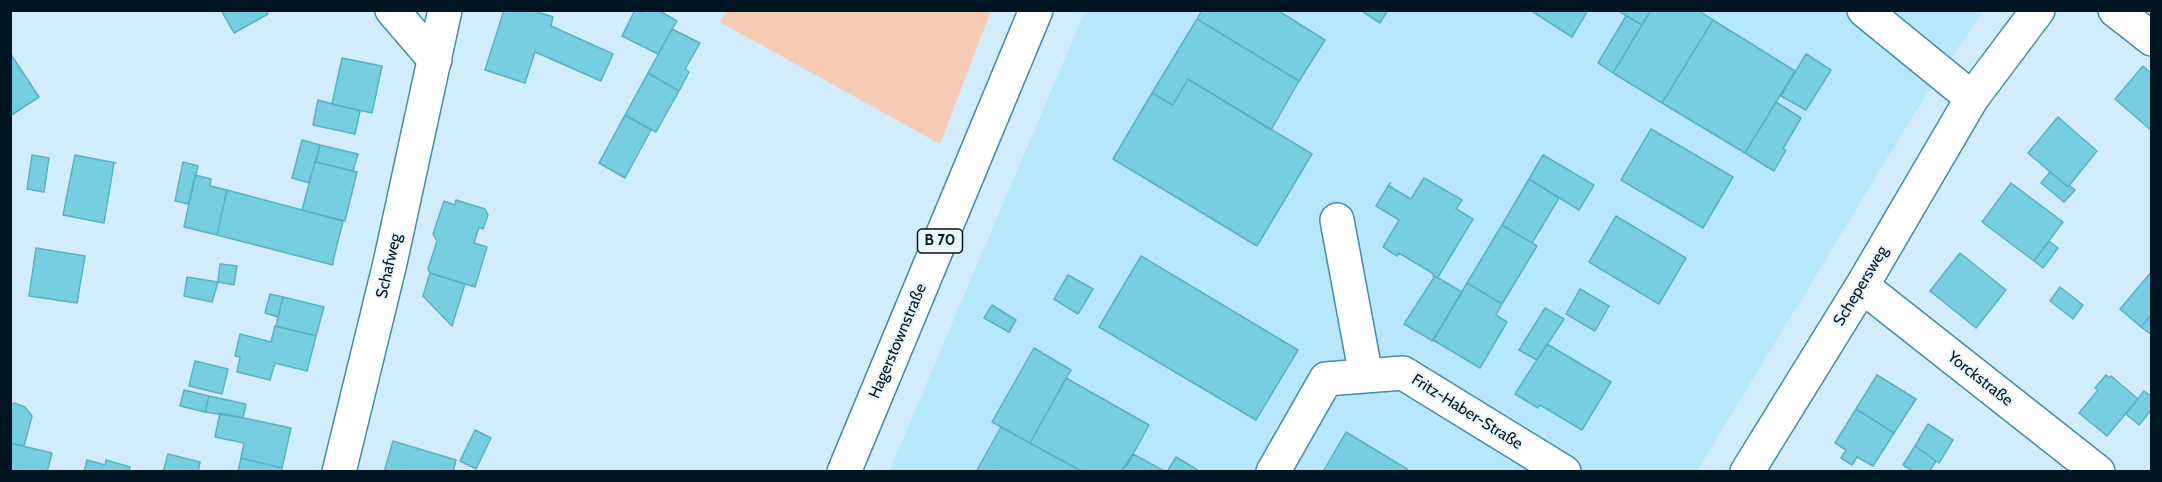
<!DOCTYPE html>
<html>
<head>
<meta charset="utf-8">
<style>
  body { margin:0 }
  #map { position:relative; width:2162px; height:482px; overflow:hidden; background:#d1edfc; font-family:Cabin,sans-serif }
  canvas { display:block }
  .frame { position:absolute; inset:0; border:12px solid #001522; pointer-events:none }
</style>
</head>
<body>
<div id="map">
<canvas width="2162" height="482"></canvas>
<div class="frame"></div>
</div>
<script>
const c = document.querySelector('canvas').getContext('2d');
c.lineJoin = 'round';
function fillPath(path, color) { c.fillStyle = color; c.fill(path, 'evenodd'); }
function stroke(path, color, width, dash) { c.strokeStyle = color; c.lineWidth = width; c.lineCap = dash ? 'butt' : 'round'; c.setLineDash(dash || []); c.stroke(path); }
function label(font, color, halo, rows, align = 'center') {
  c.font = font + ' Cabin,sans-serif'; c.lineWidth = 4.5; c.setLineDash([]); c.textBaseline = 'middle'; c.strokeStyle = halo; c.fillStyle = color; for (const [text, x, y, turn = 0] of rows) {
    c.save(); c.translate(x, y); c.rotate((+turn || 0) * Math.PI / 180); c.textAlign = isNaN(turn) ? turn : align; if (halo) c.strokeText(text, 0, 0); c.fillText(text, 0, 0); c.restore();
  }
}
fillPath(new Path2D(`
  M1085 11H1983L1917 109 1697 471 889 472Z`), '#b7e6ff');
fillPath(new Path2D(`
  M727 10H991V11L940 144 720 22Z`), '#f6ccb4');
const building = new Path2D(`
  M221 10H266L268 14 234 33Z
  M504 10H532L553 17 551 26 613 54 601 81 535 52 525 83 485 70Z
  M635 10 642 12 643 10H658L677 21 658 54 622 36Z
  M1202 10H1277L1325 40 1299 81 1197 19Z
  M1360 10H1388L1380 23Z
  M1530 10H1588L1572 37Z
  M1617 10H1651L1642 25Z
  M1651 10H1698L1713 20 1662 103 1613 73Z
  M1626 16 1642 25 1613 73 1598 63Z
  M1197 19 1299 81 1271 130 1188 79 1173 105 1152 93Z
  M1713 20 1795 71 1745 153 1662 103Z
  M672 29 700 43 685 69 689 72 679 91 648 73Z
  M10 53 39 97 10 116Z
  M1806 54 1831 70 1806 110 1781 96Z
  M342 58 382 66 372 113 332 104Z
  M2143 66 2152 74V131L2115 99Z
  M648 73 679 91 656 132 625 115Z
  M1188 79 1312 154 1257 246 1113 159 1152 93 1173 105Z
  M318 100 360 111 355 134 313 125Z
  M1776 102 1801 118 1783 149 1786 150 1774 171 1745 153Z
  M625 115 651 130 625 178 599 163Z
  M2058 117 2097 151 2068 187 2028 153Z
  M1651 129 1733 177 1703 228 1621 180Z
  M302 140 320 145 309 183 292 178Z
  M320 145 358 154 353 171 316 162Z
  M32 155 49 158 44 192 27 189Z
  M75 155 116 163H114L104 223 63 215Z
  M1543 155 1594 185 1579 210 1529 179Z
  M183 162 198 166 189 204 175 201Z
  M315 162 357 172 345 221 302 210Z
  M2050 172 2068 187 2069 185 2075 190 2064 202 2041 183Z
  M195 175 211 179 210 186 227 190 217 235 184 227Z
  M1424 178 1462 200 1456 209 1473 219 1438 277 1433 276 1434 274 1399 253 1397 256 1383 247 1399 220 1376 206 1390 183 1389 186 1411 199Z
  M1529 179 1559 198 1532 243 1502 225Z
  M2011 183 2063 222 2034 261 1982 222Z
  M227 190 343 221 333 261V265L217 235Z
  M456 200 485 209 488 215 483 229 479 227 474 243 487 247 475 287 430 273 428 269 437 241 433 234 444 201 455 205Z
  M1616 216 1686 258 1659 304 1589 262Z
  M1502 225 1537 246 1502 304 1467 283Z
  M2049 241 2058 248 2043 268 2034 261Z
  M36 248 85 256 77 303 29 296Z
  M1960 253 2006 290 1976 328 1930 291Z
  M1141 256 1298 350 1256 420 1099 327Z
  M220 264 237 266 234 285 218 282Z
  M2152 271V314L2141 327 2120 309Z
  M430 273 465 284 452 326 423 296Z
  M1068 275 1093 289 1078 314 1054 299Z
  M1435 276 1462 292 1433 341 1404 324Z
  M187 277 218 282 212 302 184 296Z
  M1467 283 1502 304 1496 315 1507 322 1480 368 1433 340Z
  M2060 287 2083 305 2073 319 2050 301Z
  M1580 289 1609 306 1595 331 1566 314Z
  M270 294 283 297 278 317 265 313Z
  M283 297 324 307 316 336 276 326Z
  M992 305 1016 320 1009 332 984 318Z
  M1545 308 1564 319 1537 360 1519 350Z
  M2152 314V335L2141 327Z
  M275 326 316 336 307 371 275 363 270 380 237 372 240 357 235 356 240 334 271 342Z
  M1547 344 1611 382 1582 430 1540 405 1538 408 1515 394Z
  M1034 348 1071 370 1030 443 992 422Z
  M195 361 228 369 222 394 189 386Z
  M1877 375 1916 399 1894 433 1856 409Z
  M2106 375 2109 378 2111 376 2138 399 2107 436 2079 413 2098 390 2095 388Z
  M1066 378 1149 425 1126 467 1124 466 1121 472H1083L1030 443Z
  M184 390 209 396 205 412 180 406Z
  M2144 391 2152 397V409L2139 425 2126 414Z
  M209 396 246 404 243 418 205 412Z
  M14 403 25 407 32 416 24 446 10 443V406Z
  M1856 409 1894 433 1873 466 1857 457 1852 465 1841 458 1846 450 1835 443Z
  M220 413 291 428 282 468 241 458 244 443 215 437Z
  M1928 424 1953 440 1939 463 1915 446Z
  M1001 427 1030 443 1083 472H976Z
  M475 430 491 438 476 469 460 461Z
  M1346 432 1407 469 1405 472H1323Z
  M393 441 456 460 453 472H384Z
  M10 443 52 453 47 472H10Z
  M1915 446 1936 461 1929 472H1914L1903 465Z
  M168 454 200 462 198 472H163Z
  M1133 454 1166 472H1121Z
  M1176 457 1201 472H1167Z
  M241 458 282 468 281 472H238Z
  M87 460 105 465 106 460 130 467 129 472H84Z`);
fillPath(building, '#76cee0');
stroke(building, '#59b2c3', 1.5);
const minor = new Path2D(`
  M392 10 435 60
  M1864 10 1972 98
  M2115 10 2152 39
  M1337 220 1366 376
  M1862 286 2098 472
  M339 472 390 263 445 10
  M1273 472 1326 379 1403 373 1564 472
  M1747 472 1862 286 1972 98 2038 10`);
const major = new Path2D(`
  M844 472 1036 10`);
stroke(minor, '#448bae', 36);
stroke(major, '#448bae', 36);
stroke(minor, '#fff', 33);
stroke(major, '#fff', 33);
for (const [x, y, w] of [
  [940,241,45]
]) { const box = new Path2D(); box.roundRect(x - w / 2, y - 12, w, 24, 4.5); c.fillStyle = '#eaf7ff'; c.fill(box); stroke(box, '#001522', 1.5); }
label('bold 15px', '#001522', null, [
  ["B 70",940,241]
]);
label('16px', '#001522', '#eaf7ff', [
  ["Schafweg",389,266,-77],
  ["Schepersweg",1861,286,-59],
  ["Hagerstownstraße",898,341,-67],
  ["Yorckstraße",1980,379,38],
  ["Fritz-Haber-Straße",1467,412,32]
]);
</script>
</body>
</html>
